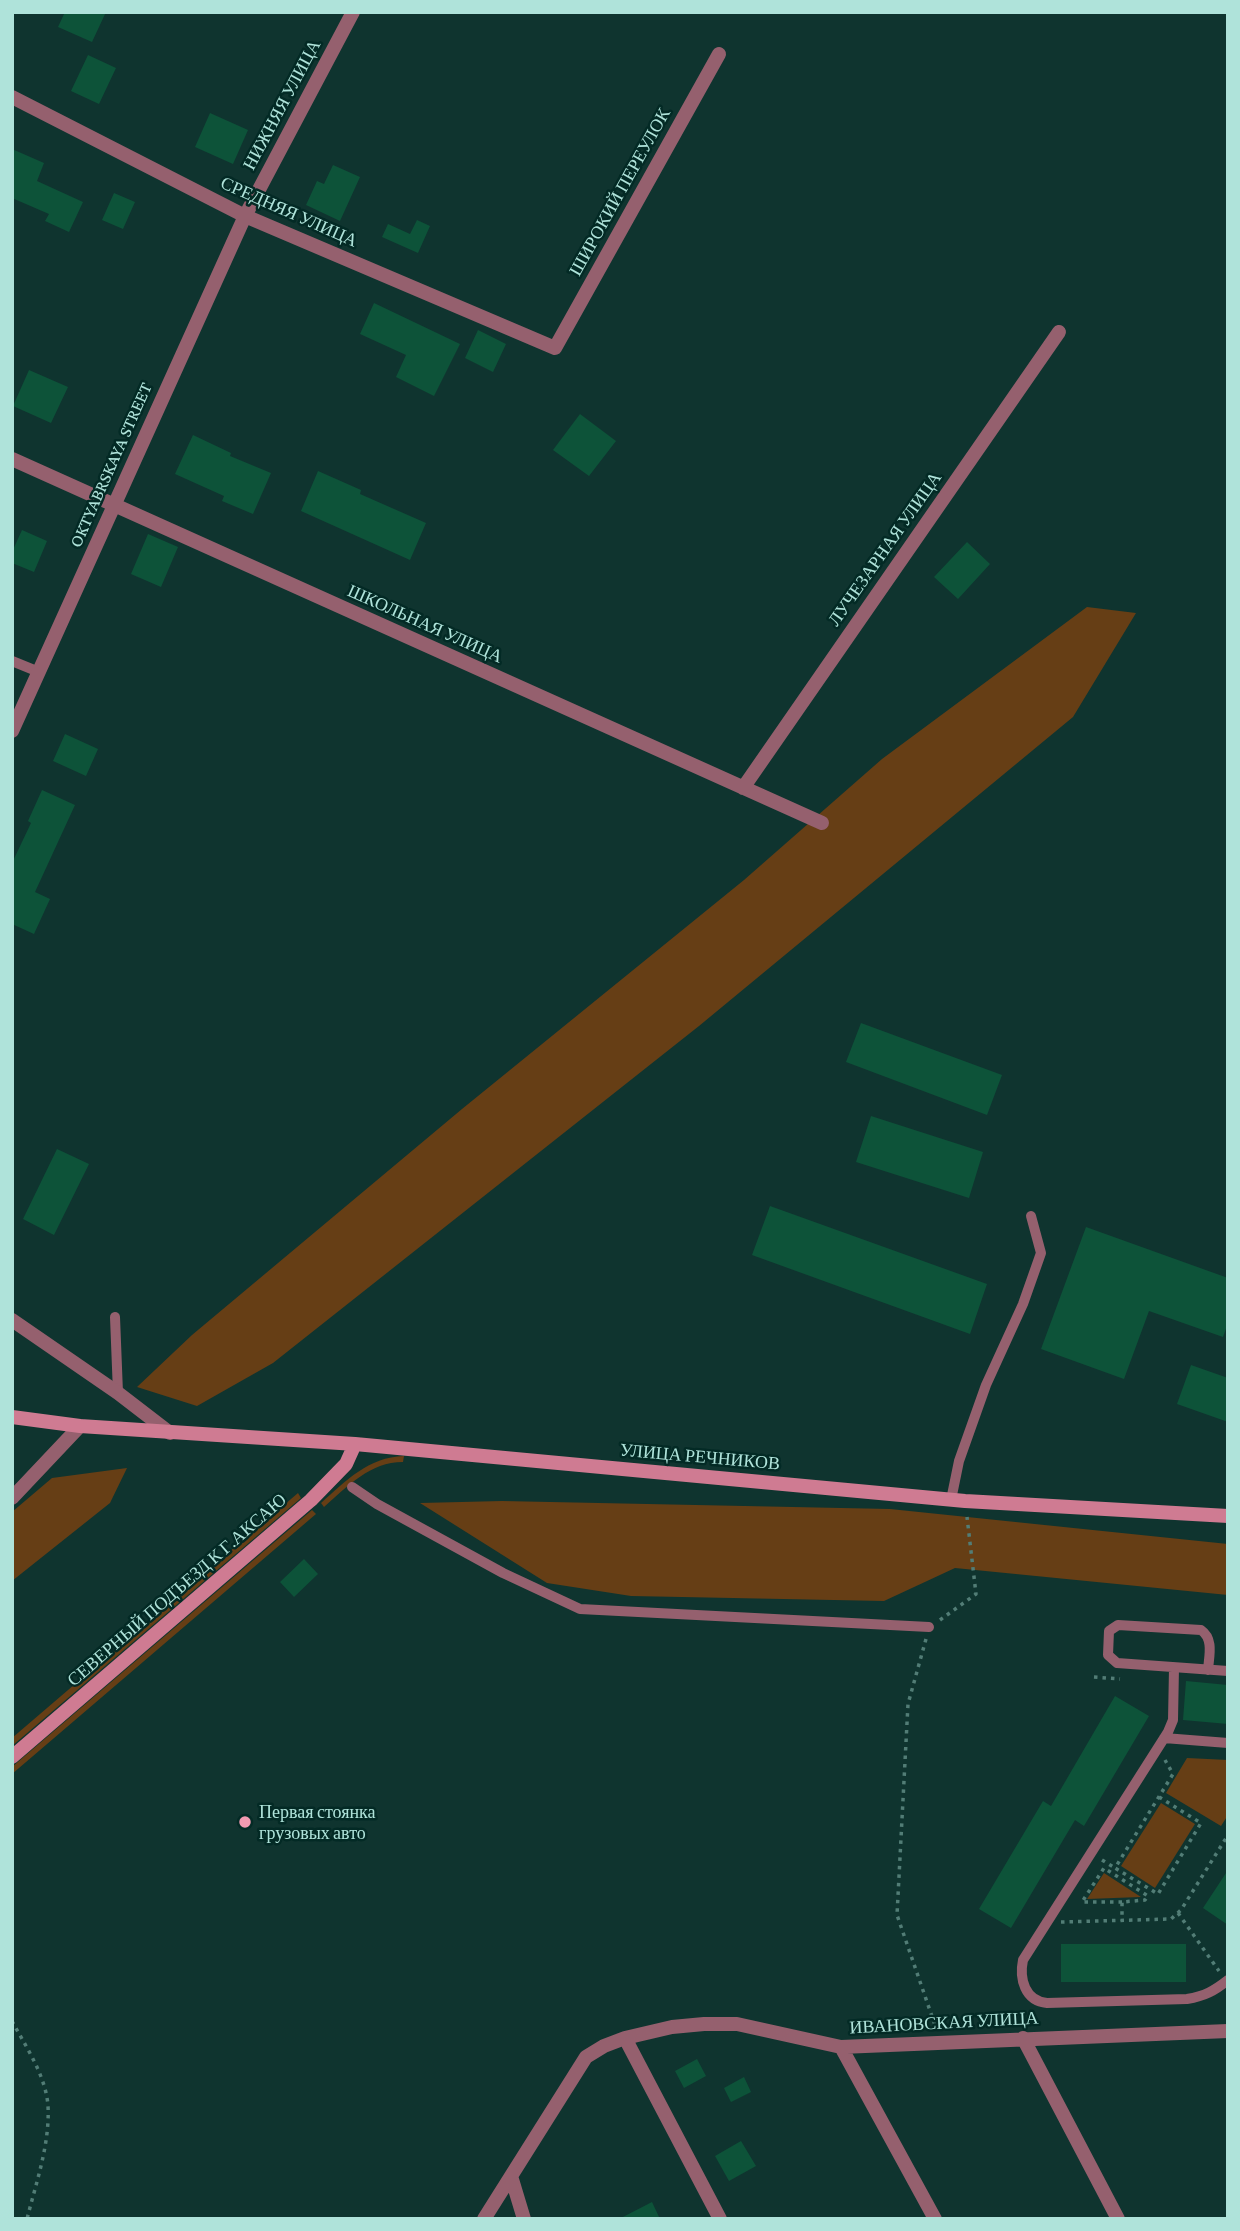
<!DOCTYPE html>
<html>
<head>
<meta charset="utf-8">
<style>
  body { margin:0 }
  #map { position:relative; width:1240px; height:2231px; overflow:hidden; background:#0f342f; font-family:"Crimson Pro",serif }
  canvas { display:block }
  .frame { position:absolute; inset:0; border:14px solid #afe3da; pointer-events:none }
</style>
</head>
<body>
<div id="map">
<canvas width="1240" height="2231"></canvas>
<div class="frame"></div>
</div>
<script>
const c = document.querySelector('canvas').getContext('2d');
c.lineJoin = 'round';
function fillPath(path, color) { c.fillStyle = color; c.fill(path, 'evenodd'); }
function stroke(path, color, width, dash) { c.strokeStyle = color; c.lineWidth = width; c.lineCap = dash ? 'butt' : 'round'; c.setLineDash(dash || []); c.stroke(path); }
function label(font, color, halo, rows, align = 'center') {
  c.font = font + ' "Crimson Pro",serif'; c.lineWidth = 5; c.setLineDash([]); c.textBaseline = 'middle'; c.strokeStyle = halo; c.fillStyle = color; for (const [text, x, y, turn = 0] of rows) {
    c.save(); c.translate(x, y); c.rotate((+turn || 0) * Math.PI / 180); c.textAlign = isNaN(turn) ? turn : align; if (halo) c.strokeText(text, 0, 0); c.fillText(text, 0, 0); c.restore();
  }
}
fillPath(new Path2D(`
  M1087 607 1136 613 1073 717 699 1026 273 1363 197 1406 137 1387 192 1335 462 1109 744 880 882 759Z
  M404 1456 403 1462C370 1462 348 1486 324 1507L321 1503C346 1481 368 1457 404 1456Z
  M127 1468 110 1503 12 1581V1512L52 1478Z
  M298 1493 301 1498 12 1746V1738Z
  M502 1501 890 1509 1228 1544V1595L955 1568 884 1601 631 1596 547 1583 420 1503Z
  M312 1510 316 1514 12 1774V1767Z
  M1187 1758 1228 1760V1815L1221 1826 1166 1793Z
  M1161 1803 1195 1824 1155 1888 1121 1866Z
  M1104 1873 1141 1897 1087 1899Z`), '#663e15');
fillPath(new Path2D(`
  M65 12H106L92 42 58 27Z
  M88 55 116 68 99 104 71 91Z
  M210 113 248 130 233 164 195 147Z
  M12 149 44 163 37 181 83 202 69 232 45 221 49 214 12 198Z
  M333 165 360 177 340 221 306 205 317 181 324 184Z
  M114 193 135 202 123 229 102 220Z
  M417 220 430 226 418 253 382 237 388 224 410 234Z
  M374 303 460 344 434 396 396 377 406 355 360 334Z
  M478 330 506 344 493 372 465 358Z
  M29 370 68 387 51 423 13 406Z
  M580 414 616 441 589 476 553 450Z
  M193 435 231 453 230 456 271 473 253 514 222 501 224 496 175 474Z
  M318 471 361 490 360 494 426 523 410 560 301 511Z
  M22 530 47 541 34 572 12 563V552Z
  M148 534 178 547 161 587 131 574Z
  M967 542 990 564 958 599 934 577Z
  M65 734 98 749 86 776 53 761Z
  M42 790 75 805 35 892 50 899 34 934 12 924V863L31 823 28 821Z
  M861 1023 1002 1075 987 1115 846 1062Z
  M871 1116 983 1152 969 1198 856 1162Z
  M57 1149 89 1164 54 1235 23 1219Z
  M770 1206 987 1284 970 1334 752 1255Z
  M1086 1227 1228 1278V1323L1223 1337 1149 1311 1124 1379 1041 1349Z
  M1191 1365 1228 1378V1422L1177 1404Z
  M304 1559 318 1574 294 1597 280 1582Z
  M1186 1681 1228 1685V1724L1183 1720Z
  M1115 1696 1149 1716 1084 1826 1075 1820 1011 1928 979 1909 1043 1801 1051 1806Z
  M1228 1870V1925L1203 1908Z
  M1061 1944H1186V1982H1061Z
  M697 2059 706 2076 684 2088 675 2071Z
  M744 2077 751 2092 731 2102 724 2088Z
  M741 2141 756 2166 729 2181 715 2156Z
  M652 2202 660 2219H619Z`), '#0d5339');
stroke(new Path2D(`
  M940 1620 976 1594 967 1517
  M926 1639 908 1704 897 1915 936 2028
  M1094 1677 1120 1679
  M1159 1797 1201 1823 1158 1894 1115 1868 1173 1774 1165 1760
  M1102 1860 1115 1868
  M1122 1902H1082L1104 1868 1148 1896 1145 1900 1122 1902V1921
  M1178 1913 1219 1971
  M1061 1922 1171 1919 1181 1910 1228 1835
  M12 2021C26 2047 46 2076 48 2106 50 2144 36 2183 27 2219`), '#527d76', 3.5, [3.5, 5]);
stroke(new Path2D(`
  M12 661 39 672
  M115 1317 118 1393
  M352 1487 377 1504 503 1573 580 1609 929 1627
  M951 1500 959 1461 986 1385 1023 1304 1041 1253 1031 1216
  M1174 1668 1173 1720 1168 1732 1023 1960C1019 1979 1025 2001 1047 2003L1187 1999C1205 1996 1214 1991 1228 1980
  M1208 1670C1209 1656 1214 1639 1201 1630L1118 1625 1109 1631 1108 1655 1117 1663 1228 1671
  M1164 1738 1228 1743`), '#95606e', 10);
stroke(new Path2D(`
  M12 97 245 216 555 348 719 54
  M12 459 822 823
  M12 731 245 216 353 12
  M743 788 1059 332
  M12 1320 118 1393 170 1433
  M12 1498 80 1426
  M625 2038 720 2219
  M1023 2038 1118 2219
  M841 2047 935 2219
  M511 2176 524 2219
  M484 2219 586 2057 604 2046 625 2038 672 2027 704 2024H737L841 2047 1228 2031`), '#95606e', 14);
stroke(new Path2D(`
  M12 1417 80 1426 355 1444 965 1501 1228 1516
  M12 1757 311 1500 346 1464 355 1444`), '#cf7b92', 14);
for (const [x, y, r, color] of [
  [245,1822,7,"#f19ab1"]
]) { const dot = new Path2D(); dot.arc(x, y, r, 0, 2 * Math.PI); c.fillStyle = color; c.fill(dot); stroke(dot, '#032a25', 2.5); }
label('18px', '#afe3da', '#032a25', [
  ["НИЖНЯЯ УЛИЦА",282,105,-62],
  ["ШИРОКИЙ ПЕРЕУЛОК",620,192,-61],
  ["СРЕДНЯЯ УЛИЦА",289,212,24],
  ["OKTYABRSKAYA STREET",111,465,-66],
  ["ЛУЧЕЗАРНАЯ УЛИЦА",885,549,-55],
  ["ШКОЛЬНАЯ УЛИЦА",425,624,24],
  ["УЛИЦА РЕЧНИКОВ",700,1457,5],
  ["СЕВЕРНЫЙ ПОДЪЕЗД К Г.АКСАЮ",177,1590,-41],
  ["ИВАНОВСКАЯ УЛИЦА",944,2023,-3]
]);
label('18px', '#afe3da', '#032a25', [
  ["Первая стоянка",259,1812],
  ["грузовых авто",259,1833]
], 'left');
</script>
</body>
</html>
